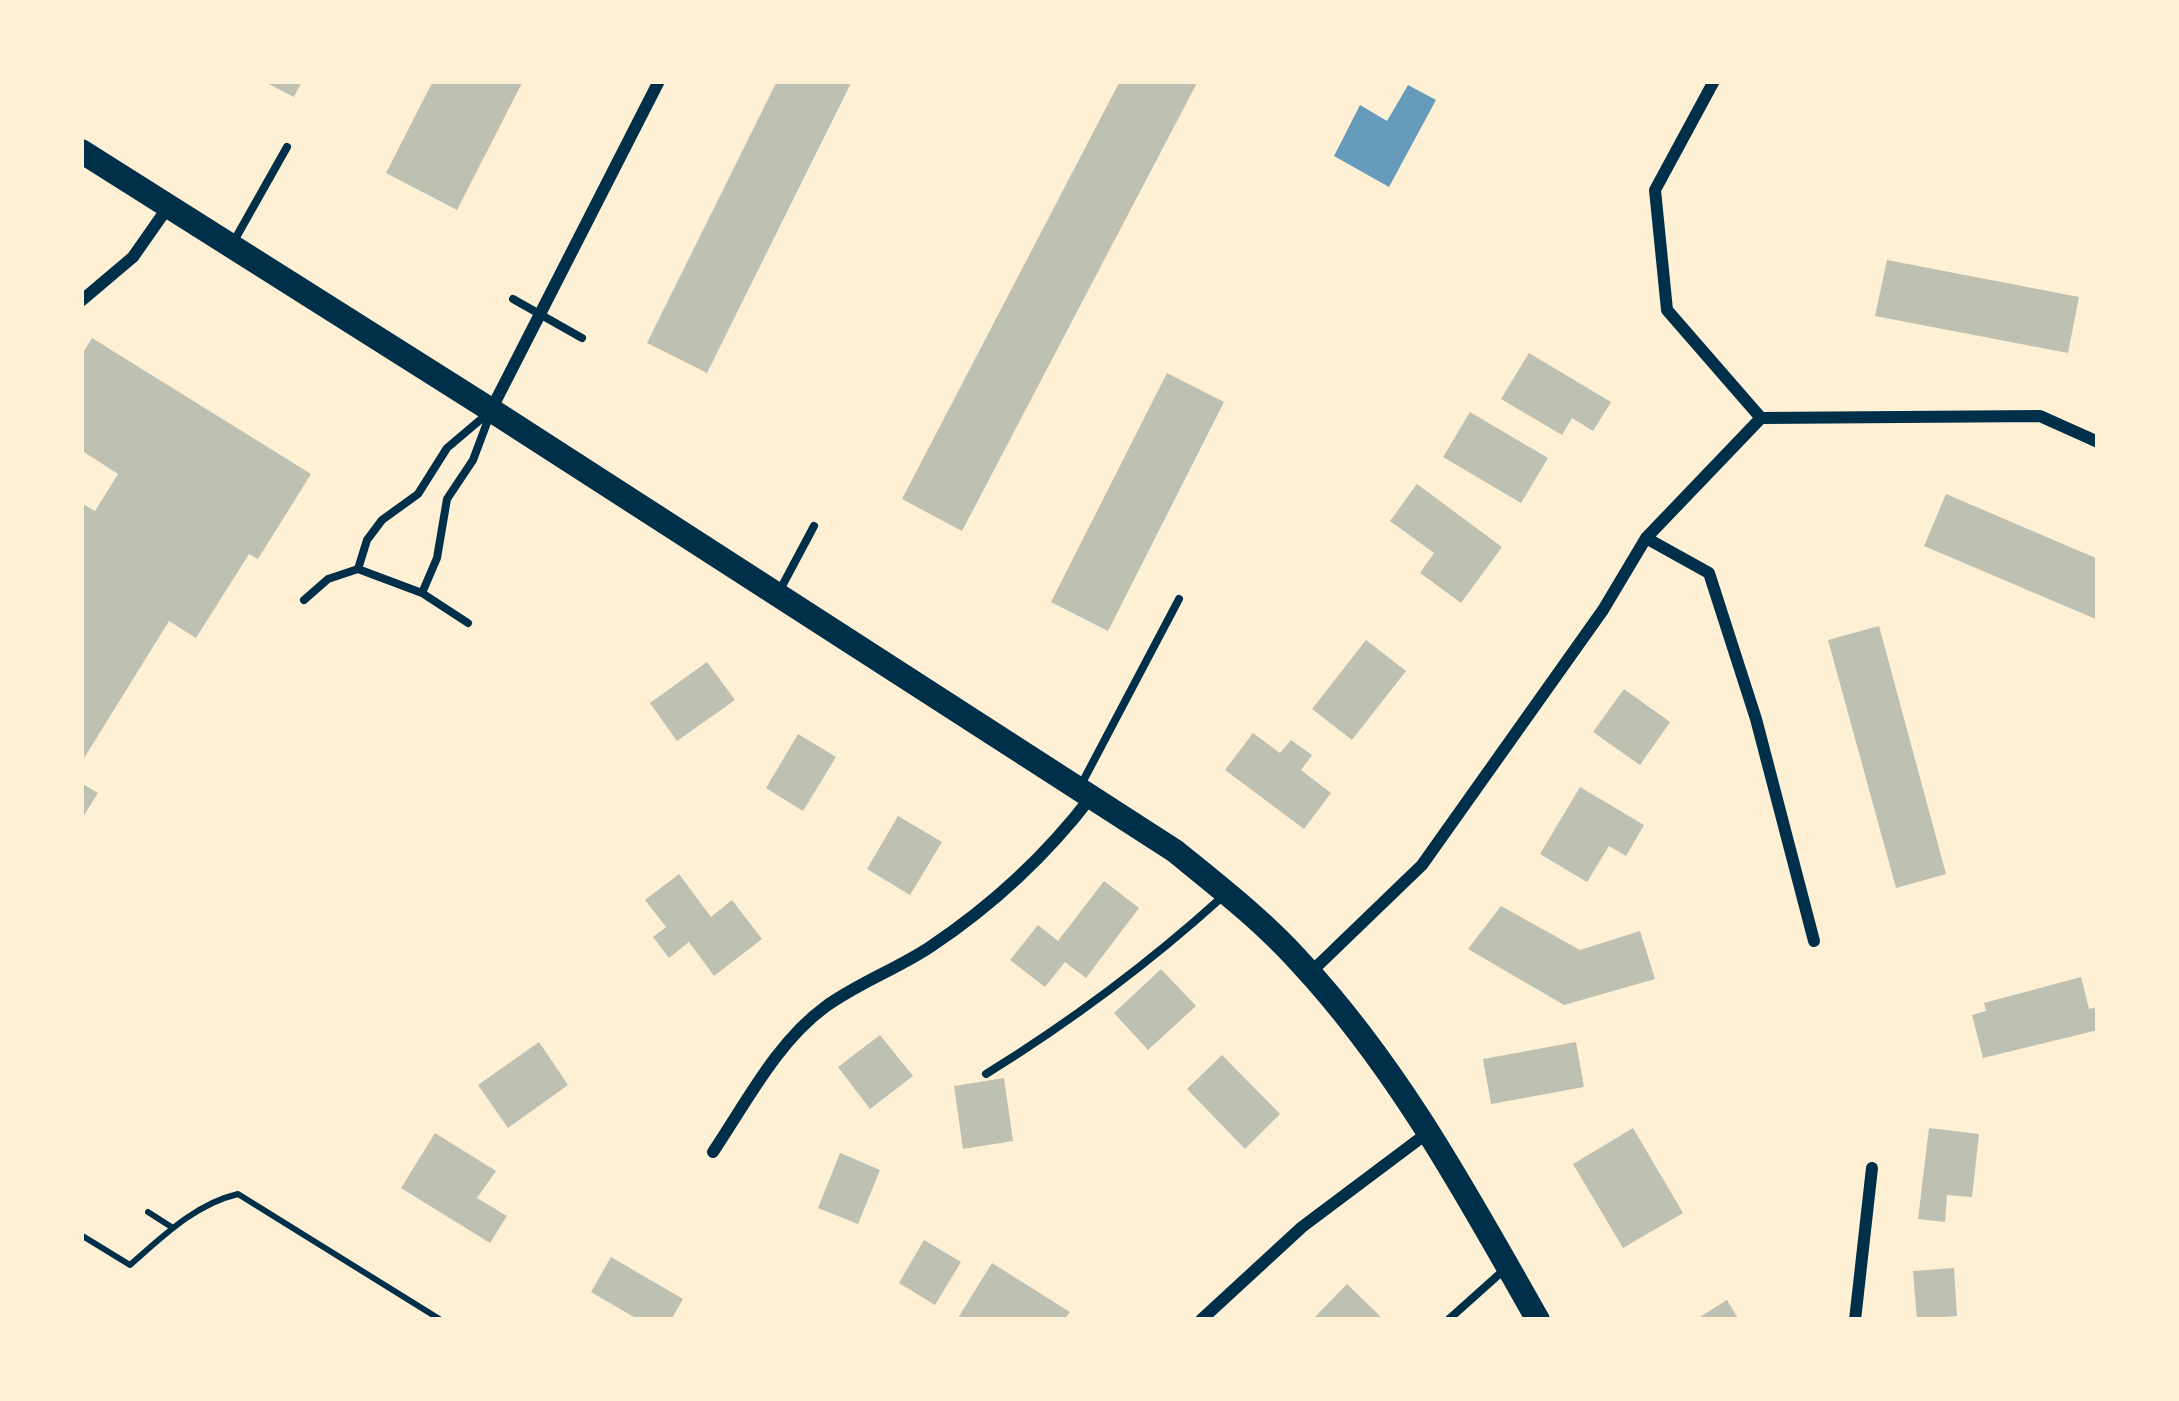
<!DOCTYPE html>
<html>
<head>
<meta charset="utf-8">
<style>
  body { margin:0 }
  #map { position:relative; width:2179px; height:1401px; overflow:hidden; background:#fdf0d5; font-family:Helvetica,sans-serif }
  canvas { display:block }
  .frame { position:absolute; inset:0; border:84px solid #fdf0d5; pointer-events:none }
</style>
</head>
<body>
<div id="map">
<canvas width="2179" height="1401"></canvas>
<div class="frame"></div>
</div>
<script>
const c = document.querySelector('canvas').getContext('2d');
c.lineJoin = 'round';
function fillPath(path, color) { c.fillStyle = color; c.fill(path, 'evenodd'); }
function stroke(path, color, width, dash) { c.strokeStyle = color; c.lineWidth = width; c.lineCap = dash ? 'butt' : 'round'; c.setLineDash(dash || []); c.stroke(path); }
fillPath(new Path2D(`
  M1408 85 1436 100 1389 187 1334 156 1360 105 1387 121Z`), '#669bbc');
fillPath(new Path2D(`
  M263 81H302L294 97Z
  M433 81H523L457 210 386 173Z
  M777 81H852L707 373 647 343Z
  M1120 81H1198L962 531 902 499Z
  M1887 260 2079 297 2068 353 1875 316Z
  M92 338 311 474 258 559 249 554 196 638 169 621 81 763V503L95 511 118 474 81 450V356Z
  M1529 353 1611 402 1593 431 1572 418 1562 435 1501 399Z
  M1167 373 1224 402 1108 631 1051 602Z
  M1470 412 1548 458 1521 503 1443 457Z
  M1417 484 1502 547 1461 603 1420 573 1434 553 1390 521Z
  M1946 494 2098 559V620L1924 546Z
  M1879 626 1946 874 1896 888 1828 640Z
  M1366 640 1406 671 1352 740 1312 709Z
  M707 662 735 700 677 741 650 703Z
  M1624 689 1670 722 1640 765 1593 732Z
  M1253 733 1280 753 1291 740 1312 755 1301 770 1331 793 1304 829 1225 770Z
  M798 734 836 757 803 811 766 788Z
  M81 783 98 793 81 820Z
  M1580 787 1644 825 1626 856 1609 846 1587 882 1540 854Z
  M898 816 942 842 910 895 867 869Z
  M679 874 711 917 732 900 762 939 714 976 689 942 669 958 653 937 666 927 645 900Z
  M1104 881 1139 908 1086 978 1065 962 1045 987 1010 960 1038 925 1058 941Z
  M1501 906 1580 950 1640 931 1655 979 1564 1005 1468 949Z
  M1161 969 1196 1006 1148 1050 1114 1013Z
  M2081 977 2089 1009 2098 1007V1030L1983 1058 1972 1015 1986 1011 1984 1003Z
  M880 1035 913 1076 870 1109 838 1067Z
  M539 1042 568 1085 508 1128 478 1085Z
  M1576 1042 1584 1087 1491 1104 1483 1059Z
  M1222 1055 1280 1114 1245 1149 1187 1089Z
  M1004 1078 1013 1141 963 1149 954 1086Z
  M1633 1128 1683 1213 1623 1248 1573 1164Z
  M1929 1128 1979 1134 1972 1197 1947 1195 1945 1222 1918 1219Z
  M435 1133 496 1171 477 1198 507 1216 490 1243 401 1188Z
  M840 1153 880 1170 858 1224 818 1208Z
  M924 1240 961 1262 935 1305 899 1283Z
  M611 1257 683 1299 671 1320H639L591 1292Z
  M992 1263 1070 1312 1064 1320 958 1318Z
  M1954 1268 1957 1316 1917 1319 1913 1271Z
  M1347 1284 1384 1320H1312Z
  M1727 1300 1739 1320H1695Z`), '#bec0b2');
stroke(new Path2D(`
  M148 1212 173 1228
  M81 1235 130 1265C162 1237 195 1204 238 1194L441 1320`), '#003049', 6);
stroke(new Path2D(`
  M234 241 287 147
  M513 299 582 338
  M358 569 367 540 382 520 418 494 447 448 486 415
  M781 588 814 526
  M422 593 437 558 447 499 473 460 491 412
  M304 600 328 579 358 569 422 593 468 623
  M1082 783 1179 599
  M986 1074C1070 1022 1148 964 1221 898
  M1448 1320 1505 1269`), '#003049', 8);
stroke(new Path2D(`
  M1714 81 1655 190 1667 310 1761 418
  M81 301 133 257 168 207
  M491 410 659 81
  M1761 418 2040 416 2098 442
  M1646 538 1709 573 1756 719 1814 941
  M1310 973 1422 865 1603 610 1646 538 1761 418
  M713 1152C746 1103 777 1042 825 1007 858 983 897 969 930 947 993 905 1045 857 1091 797
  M1201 1320 1302 1227 1430 1131
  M1855 1320 1872 1168`), '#003049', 12);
stroke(new Path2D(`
  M81 151 491 410 1175 851C1218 886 1262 920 1299 961 1398 1067 1467 1195 1538 1320`), '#003049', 24);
</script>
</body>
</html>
